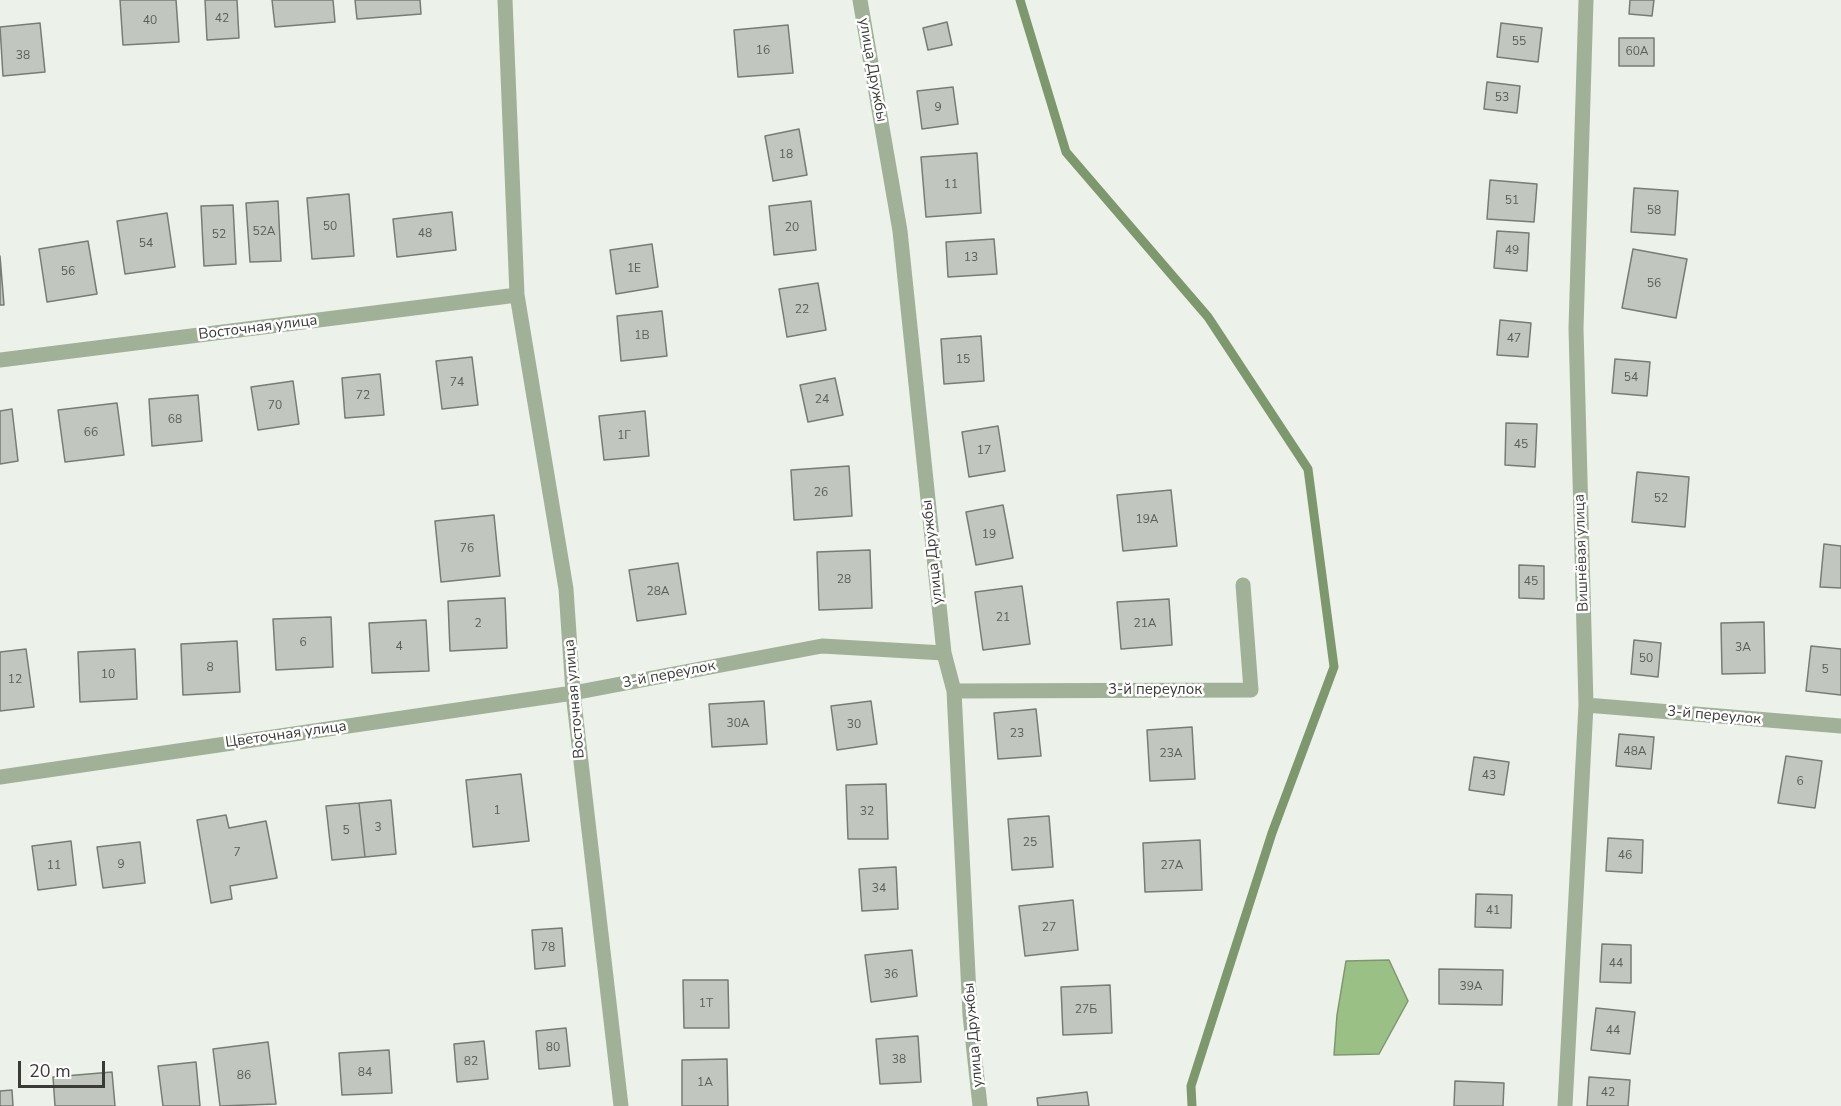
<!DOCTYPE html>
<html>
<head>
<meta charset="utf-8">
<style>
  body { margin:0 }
  #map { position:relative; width:1841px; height:1106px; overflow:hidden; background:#ecf1e9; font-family:"Nunito Sans",sans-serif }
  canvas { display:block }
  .scale { position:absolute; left:18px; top:1061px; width:87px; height:27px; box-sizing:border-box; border:3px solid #393b37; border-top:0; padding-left:8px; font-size:18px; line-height:21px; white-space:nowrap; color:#393b37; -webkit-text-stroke:4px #fff; paint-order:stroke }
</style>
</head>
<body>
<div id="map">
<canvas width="1841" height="1106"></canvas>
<div class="scale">20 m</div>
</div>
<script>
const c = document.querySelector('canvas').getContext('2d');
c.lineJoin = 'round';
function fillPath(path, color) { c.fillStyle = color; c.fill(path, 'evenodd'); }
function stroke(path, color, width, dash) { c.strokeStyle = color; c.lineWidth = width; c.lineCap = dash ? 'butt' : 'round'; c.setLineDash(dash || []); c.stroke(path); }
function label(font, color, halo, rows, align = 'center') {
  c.font = font + ' "Nunito Sans",sans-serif'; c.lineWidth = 5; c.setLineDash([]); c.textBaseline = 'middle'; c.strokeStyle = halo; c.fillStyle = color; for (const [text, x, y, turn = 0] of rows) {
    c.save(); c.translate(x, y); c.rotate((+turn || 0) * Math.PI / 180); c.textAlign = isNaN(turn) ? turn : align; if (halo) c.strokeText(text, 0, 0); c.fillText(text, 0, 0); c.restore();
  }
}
const water = new Path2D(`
  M1389 960 1408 1001 1379 1054 1334 1055 1337 1015 1346 961Z`);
fillPath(water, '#9bc086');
stroke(water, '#7e986e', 1.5);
stroke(new Path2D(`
  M1020 0 1066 152 1208 317 1308 469 1334 667 1272 833 1191 1086 1192 1106`), '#7e986e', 9);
const building = new Path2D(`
  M120 0H176L179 42 123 45Z
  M205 0H237L239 38 207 40Z
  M272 0H333L335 22 275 27Z
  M355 0H420L421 14 357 19Z
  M1630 0H1654L1652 16 1629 14Z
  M947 22 952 45 928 50 923 28Z
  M40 23 45 72 3 76 0 27Z
  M1501 23 1542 28 1538 62 1497 57Z
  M788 25 793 73 738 77 734 30Z
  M1619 38H1654V66H1619Z
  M1487 82 1520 86 1517 113 1484 109Z
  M953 87 958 124 922 129 917 91Z
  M799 129 807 175 773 181 765 136Z
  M977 153 981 213 926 217 921 157Z
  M1490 180 1537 184 1534 222 1487 219Z
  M1634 188 1678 191 1675 235 1631 232Z
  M349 194 354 256 312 259 307 198Z
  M278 201 281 261 250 262 246 203Z
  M811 201 816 250 774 255 769 206Z
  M233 205 236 264 204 266 201 206Z
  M452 212 456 250 397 257 393 219Z
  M167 213 175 267 125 274 117 221Z
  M1497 231 1529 233 1527 271 1494 268Z
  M994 239 997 274 948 277 946 242Z
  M88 241 97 294 47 302 39 249Z
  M652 244 658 287 616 294 610 250Z
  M1633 249 1687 259 1676 318 1622 308Z
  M0 256 4 305H0Z
  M818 283 826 330 787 337 779 289Z
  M662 311 667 356 621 361 617 316Z
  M1500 320 1531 323 1528 357 1497 355Z
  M981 336 984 381 944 384 941 339Z
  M472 357 478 405 442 409 436 361Z
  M1615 359 1650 362 1647 396 1612 393Z
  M380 374 384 415 345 418 342 378Z
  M835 378 843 415 808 422 800 385Z
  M293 381 299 424 258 430 251 387Z
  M198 395 202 441 152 446 149 399Z
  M117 403 124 455 65 462 58 410Z
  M12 409 18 461 0 464V411Z
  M645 411 649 456 604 460 599 416Z
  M1506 423 1537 424 1535 467 1505 465Z
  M998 426 1005 471 969 477 962 432Z
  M849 466 852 516 794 520 791 470Z
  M1637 472 1689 477 1685 527 1632 522Z
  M1171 490 1177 546 1123 551 1117 495Z
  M1003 505 1013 558 976 565 966 512Z
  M494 515 500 576 441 582 435 521Z
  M1824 544 1841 546V588L1820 587Z
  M870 550 872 608 819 610 817 552Z
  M678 563 686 614 637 621 629 570Z
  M1519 565 1544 566V599L1519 598Z
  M1022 586 1030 644 983 650 975 592Z
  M505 598 507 648 450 651 448 601Z
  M1169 599 1172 645 1121 649 1117 602Z
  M331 617 333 667 276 670 273 619Z
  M426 620 429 671 372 673 369 623Z
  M1764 622 1765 673 1722 674 1721 623Z
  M1634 640 1661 643 1658 677 1631 674Z
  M237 641 240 692 183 695 181 644Z
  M1811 646 1841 649V695L1806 691Z
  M26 649 34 707 0 711V652Z
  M135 649 137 699 80 702 78 652Z
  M764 701 767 744 712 747 709 704Z
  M871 701 877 744 837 750 831 706Z
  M1036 709 1041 756 998 759 994 713Z
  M1192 727 1195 779 1150 781 1147 730Z
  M1619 734 1654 737 1651 769 1616 766Z
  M1786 756 1822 761 1815 808 1778 803Z
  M1474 757 1509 762 1504 795 1469 790Z
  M521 774 529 841 473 847 466 780Z
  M886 784 888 839H848L846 785Z
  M391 800 396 854 365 857 359 803Z
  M359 803 365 857 332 860 326 806Z
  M226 815 229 828 266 821 277 878 230 886 232 899 211 903 197 820Z
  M1049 816 1053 867 1012 870 1008 819Z
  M1608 838 1643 840 1642 873 1606 871Z
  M1200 840 1202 890 1145 892 1143 843Z
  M71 841 76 885 38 890 32 846Z
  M140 842 145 883 103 888 97 847Z
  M896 867 898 909 862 911 859 869Z
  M1476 894 1512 895 1511 928 1475 927Z
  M1073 900 1078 950 1025 956 1019 906Z
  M562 928 565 966 535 969 532 930Z
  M1602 944 1631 945V983L1600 982Z
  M912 950 917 996 871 1002 865 955Z
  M1439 969 1503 970 1502 1005 1439 1004Z
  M683 980H728L729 1028H684Z
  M1110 985 1112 1033 1063 1035 1061 987Z
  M1596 1008 1635 1012 1630 1054 1591 1050Z
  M566 1028 570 1066 539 1069 536 1031Z
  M918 1036 921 1082 880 1084 876 1039Z
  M484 1041 488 1079 457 1082 454 1044Z
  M268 1042 276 1104 220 1106 213 1049Z
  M389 1050 392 1093 342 1095 339 1053Z
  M727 1059 728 1106H682V1060Z
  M196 1062 200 1106H163L158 1066Z
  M112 1072 115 1106H55L53 1077Z
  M1589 1077 1630 1080 1628 1106H1587Z
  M1455 1081 1504 1083 1503 1106H1454Z
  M12 1090 13 1106H0V1091Z
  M1087 1092 1089 1106H1038L1037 1098Z`);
fillPath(building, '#c1c7bf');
stroke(building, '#777c75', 1.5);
stroke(new Path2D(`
  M505 0 517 295 566 589 573 693 621 1106
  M860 0 900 231 944 653 954 691 970 1015 980 1106
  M0 360 517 295
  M954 691 1251 690 1243 585
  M1586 705 1841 726
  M0 777 573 693 822 646 944 653
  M1565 1106 1586 705 1576 328 1586 0`), '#a0b198', 15);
label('12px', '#5b5e59', null, [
  ["42",222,19],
  ["40",150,21],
  ["55",1519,42],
  ["16",763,51],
  ["60А",1637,52],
  ["38",23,56],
  ["53",1502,98],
  ["9",938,108],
  ["18",786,155],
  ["11",951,185],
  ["51",1512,201],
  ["58",1654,211],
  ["50",330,227],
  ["20",792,228],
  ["52А",264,232],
  ["48",425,234],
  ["52",219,235],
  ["54",146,244],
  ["49",1512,251],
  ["13",971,258],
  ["1Е",634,269],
  ["56",68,272],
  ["56",1654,284],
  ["22",802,310],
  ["1В",642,336],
  ["47",1514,339],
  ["15",963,360],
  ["54",1631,378],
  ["74",457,383],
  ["72",363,396],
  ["24",822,400],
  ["70",275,406],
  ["68",175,420],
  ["66",91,433],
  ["1Г",624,436],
  ["45",1521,445],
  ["17",984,451],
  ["26",821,493],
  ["52",1661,499],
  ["19А",1147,520],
  ["19",989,535],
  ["76",467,549],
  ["28",844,580],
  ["45",1531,582],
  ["28А",658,592],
  ["21",1003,618],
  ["2",478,624],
  ["21А",1145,624],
  ["6",303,643],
  ["4",399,647],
  ["3А",1743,648],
  ["50",1646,659],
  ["8",210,668],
  ["5",1825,670],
  ["10",108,675],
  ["12",15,680],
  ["30А",738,724],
  ["30",854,725],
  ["23",1017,734],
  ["48А",1635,752],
  ["23А",1171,754],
  ["43",1489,776],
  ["6",1800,782],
  ["1",497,811],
  ["32",867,812],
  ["3",378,828],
  ["5",346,831],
  ["25",1030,843],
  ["7",237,853],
  ["46",1625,856],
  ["9",121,865],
  ["11",54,866],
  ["27А",1172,866],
  ["34",879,889],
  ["41",1493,911],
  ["27",1049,928],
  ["78",548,948],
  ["44",1616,964],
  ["36",891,975],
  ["39А",1471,987],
  ["1Т",706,1004],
  ["27Б",1086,1010],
  ["44",1613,1031],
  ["80",553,1048],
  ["38",899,1060],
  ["82",471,1062],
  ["84",365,1073],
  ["86",244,1076],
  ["1А",705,1083],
  ["42",1608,1093]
]);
label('15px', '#393b37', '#fff', [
  ["улица Дружбы",872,70,80],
  ["Восточная улица",258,328,-7],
  ["улица Дружбы",933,552,-96],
  ["Вишнёвая улица",1582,553,-92],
  ["3-й переулок",669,675,-11],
  ["3-й переулок",1155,690],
  ["Восточная улица",575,699,-95],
  ["3-й переулок",1714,716,5],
  ["Цветочная улица",286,735,-8],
  ["улица Дружбы",974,1035,-95]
]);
</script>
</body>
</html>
